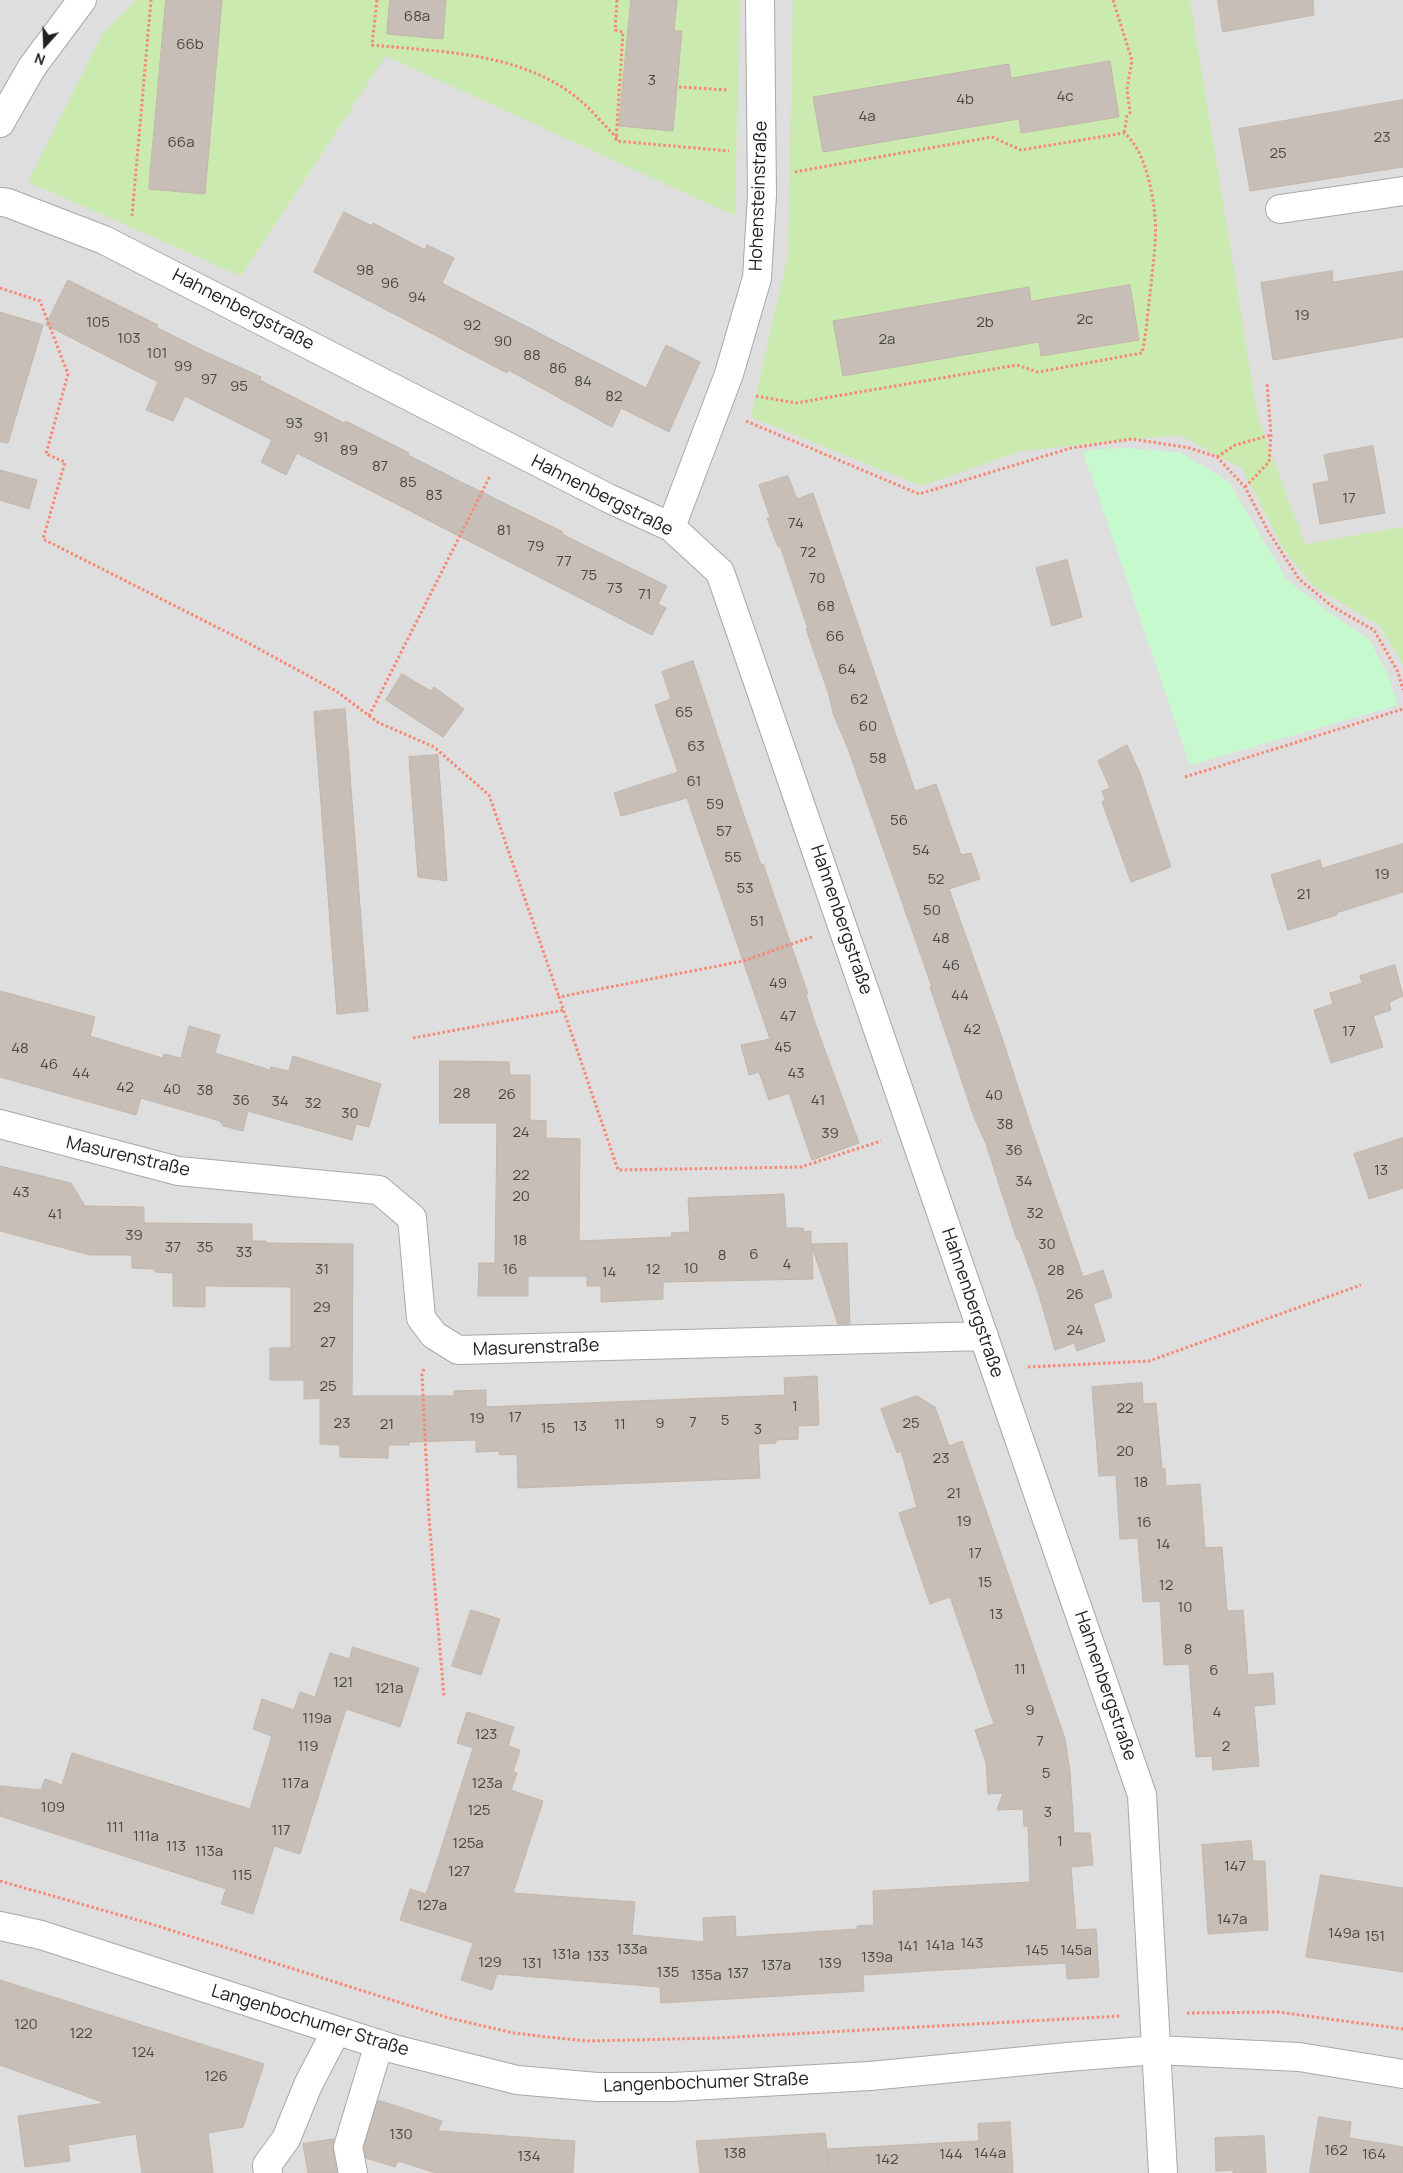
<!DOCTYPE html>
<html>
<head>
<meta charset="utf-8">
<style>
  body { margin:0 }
  #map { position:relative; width:1403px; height:2173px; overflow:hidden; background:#f1efe8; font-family:Manrope,sans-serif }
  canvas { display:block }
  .north { position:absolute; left:20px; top:20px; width:50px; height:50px; -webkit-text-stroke:4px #fff; paint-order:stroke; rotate:200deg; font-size:14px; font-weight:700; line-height:20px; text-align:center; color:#212121 }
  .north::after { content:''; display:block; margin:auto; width:18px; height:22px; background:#212121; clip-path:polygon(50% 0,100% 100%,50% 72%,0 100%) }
</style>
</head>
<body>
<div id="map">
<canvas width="1403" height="2173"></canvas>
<div class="north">N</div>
</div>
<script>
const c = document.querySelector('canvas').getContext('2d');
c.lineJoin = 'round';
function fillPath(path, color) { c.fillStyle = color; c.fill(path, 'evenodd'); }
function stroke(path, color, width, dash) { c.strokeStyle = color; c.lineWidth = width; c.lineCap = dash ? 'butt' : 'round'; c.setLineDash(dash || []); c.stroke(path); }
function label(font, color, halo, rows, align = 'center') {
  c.font = font + ' Manrope,sans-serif'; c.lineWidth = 4.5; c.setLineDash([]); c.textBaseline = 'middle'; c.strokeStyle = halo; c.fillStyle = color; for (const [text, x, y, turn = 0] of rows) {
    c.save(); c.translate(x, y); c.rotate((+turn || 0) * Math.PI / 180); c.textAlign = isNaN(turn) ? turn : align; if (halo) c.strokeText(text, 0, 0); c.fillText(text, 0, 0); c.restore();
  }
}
fillPath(new Path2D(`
  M0 0H1403V2173H0Z`), '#dfdede');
fillPath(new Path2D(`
  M137 0H740L735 216 386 56 241 276 28 182 103 33Z
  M793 0H1190L1258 418 1305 544 1403 527V665L1379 625 1313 586 1283 548 1242 468 1179 435 1021 451 921 486 751 417 788 255Z`), '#caeab0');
fillPath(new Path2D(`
  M1127 448 1182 453 1229 482 1287 580 1329 612 1369 639 1388 675 1398 705 1190 765 1083 452 1099 449Z`), '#c7f9ce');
const building = new Path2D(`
  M166 0H222L205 194 149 189Z
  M390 0H446L443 39 387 34Z
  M631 0H677L674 31H682L673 131 619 126Z
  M1218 0H1313L1314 15 1223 32Z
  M1110 61 1119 117 1021 133 1019 119 823 152 813 97 1009 64 1011 78Z
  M1403 100V167L1250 191 1239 129Z
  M344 212 372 226 373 223 425 250 427 245 454 258 442 283 646 388 666 345 700 362 669 432 621 408 612 427 534 384 508 370 507 373 314 272Z
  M1332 271 1333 282 1403 271V337L1273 360 1261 283Z
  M68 280 158 325 156 327 206 352 261 377 260 380 344 423 346 421 409 453 408 455 457 480 563 532 562 534 588 547 667 586 658 604 666 608 652 635 297 453 286 475 261 462 272 440 185 396 173 421 146 410 158 382 46 325Z
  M1130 285 1139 340 1041 356 1039 342 843 376 833 321 1029 287 1031 301Z
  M0 312 43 325 8 443 0 442Z
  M1373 446 1385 513 1320 524 1313 484 1329 481 1324 455Z
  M0 470 37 480 29 509 0 500Z
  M788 476 797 499 813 493 915 791 936 784 961 855 971 853 980 879 949 889 1001 1035 1032 1130 1083 1277 1103 1270 1112 1297 1093 1304 1105 1341 1077 1351 1074 1343 1055 1350 1038 1292 1019 1240H1017L986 1144 974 1117 930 987H932L848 749 833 713 829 695 806 629H808L780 546 778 547 767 518 770 517 759 485Z
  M1067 560 1082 617 1052 626 1036 568Z
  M693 661 742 810 761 865 763 864 808 994 806 995 815 1023 859 1143 812 1160 789 1093 769 1100 759 1072 749 1075 741 1045 770 1039 687 798 621 816 614 793 678 772 655 705 671 699 662 672Z
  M402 674 431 691 434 687 464 709 443 737 386 700Z
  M345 709 368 1011 337 1014 314 712Z
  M1127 745 1140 773 1171 867 1131 882 1102 802 1105 800 1102 791 1110 788 1098 761Z
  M438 755 447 881 418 877 409 757Z
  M1403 844V892L1336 913 1337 915 1288 930 1271 875 1320 860 1322 868Z
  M1395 965 1403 996 1389 1002 1391 1010 1373 1016 1383 1047 1331 1063 1314 1010 1333 1004 1330 993 1362 983 1360 976Z
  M0 991 95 1017 90 1036 162 1058 164 1054 181 1058 189 1026 220 1035 215 1053 270 1070 271 1067 289 1071 293 1056 381 1084 369 1127 356 1124 352 1140 248 1111 243 1131 223 1126 220 1121 141 1098 136 1115 0 1077Z
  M440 1061 509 1062 510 1075H530V1120L546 1121V1138L580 1139 579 1241 672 1237 671 1233 690 1232 688 1198 784 1194 786 1228H803L804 1232 811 1231V1244L847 1243 850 1324H838L812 1247 813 1279 663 1282V1299L601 1302V1286H587V1276H528V1296H478L479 1263H495L497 1123H440Z
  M1403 1138V1188L1369 1199 1354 1154Z
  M0 1166 71 1183 85 1206 144 1207V1223L252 1224V1241H266V1243L353 1244 352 1396H454V1391L486 1390V1407L785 1395 784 1378 817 1376 819 1425 798 1426V1439L776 1440V1443L758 1444 760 1478 518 1488 517 1454 500 1455 499 1451 476 1452V1440L409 1442V1445H388V1458L340 1457V1445L320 1444V1398L304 1399V1380H270V1348H291V1287L205 1286V1307L173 1306V1273L155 1272V1269L132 1268V1255H90L0 1231Z
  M1142 1383 1143 1404 1156 1403 1162 1469H1165L1166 1486 1200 1484 1205 1548 1222 1547 1227 1611 1243 1610 1248 1675 1273 1673 1275 1704 1254 1706 1259 1766 1213 1770 1212 1756 1196 1757 1189 1664 1164 1665 1160 1601 1143 1602 1138 1538 1120 1539 1116 1475 1099 1476 1092 1387Z
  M917 1396 935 1407 949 1446 962 1441 1065 1739 1070 1771 1074 1833H1090L1093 1865 1071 1867 1076 1930 1096 1929 1099 1977 1067 1979 1066 1963 925 1971 863 1975 864 1991 661 2003 660 1987 497 1974 492 1990 461 1980 473 1943 400 1920 410 1889 426 1894 440 1852 473 1748 457 1743 467 1712 514 1727 508 1746 520 1750 513 1772 517 1773 511 1790 543 1801 513 1893 635 1902 632 1935 704 1942 703 1918 735 1916 736 1937 857 1929V1926L874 1925 873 1891 1030 1882 1028 1826H1024L1023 1809 997 1810 1003 1793 988 1794 986 1763 975 1730 994 1724 950 1597 930 1604 899 1513 917 1507 901 1451 897 1453 881 1409Z
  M471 1610 500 1619 481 1675 452 1666Z
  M353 1647 419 1668 400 1727 346 1709 300 1854 274 1846 253 1914 221 1904 226 1889 0 1816V1786L41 1790 45 1779 62 1785 72 1753 250 1809 272 1736 253 1729 262 1699 294 1710 300 1692 315 1697 330 1653 349 1659Z
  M1251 1841 1253 1861H1265L1268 1930 1208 1934 1202 1845Z
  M1321 1875 1403 1888V1972L1306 1957Z
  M0 1980 264 2064 243 2127 208 2133 213 2173H142L136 2134 68 2145 70 2161 25 2167 18 2116 105 2103 0 2065Z
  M378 2100 442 2121 438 2131 575 2141 573 2173H436L398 2161 395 2167 366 2158 364 2148Z
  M1319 2117 1351 2122 1349 2138 1403 2147V2173H1310Z
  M1010 2122 1013 2173H700L696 2141 825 2133 829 2166 828 2149 979 2141 978 2124Z
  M1264 2136 1266 2173H1233V2170L1216 2171 1215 2138Z
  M332 2139H334L333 2150 337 2173H308L303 2144Z`);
fillPath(building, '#c6beb7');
stroke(building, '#c3b6aa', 1);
const minor = new Path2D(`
  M0 123 32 67 82 0
  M0 202 8 203 104 240 608 498 671 527 720 572 1142 1795 1163 2173
  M1280 209 1403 191
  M671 527 729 374 757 278 762 195 760 0
  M0 1124 178 1171 379 1190 412 1218 421 1318 434 1335 458 1350 984 1336
  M0 1926 41 1935 394 2049 517 2080 597 2087H673L870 2076 1067 2057 1157 2050 1299 2057 1403 2074
  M268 2173 267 2165 286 2139 308 2085 336 2031
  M353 2173 348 2147 379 2044`);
stroke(minor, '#a8a8a8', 30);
stroke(new Path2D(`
  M377 0 372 45C441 52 519 52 576 97 591 109 603 124 617 138
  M617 0 615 30 623 32 616 141 729 151
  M1113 0 1132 60 1127 89 1130 113 1127 116 1124 133
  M679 87 728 90
  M132 216 151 0
  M0 288 40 301 68 374 46 454 65 462 43 539 250 644 336 691 379 723 434 747 489 795 559 997
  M756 396 796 403 1017 365 1038 372 1142 353C1147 331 1148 308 1151 285 1153 263 1157 239 1155 217 1153 192 1144 148 1124 133L1021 150 992 137 794 172
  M746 421 919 494 1071 448 1132 439 1190 448 1217 457 1245 487 1268 531 1299 579 1333 607 1374 630 1398 672 1403 690
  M1217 457 1235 445 1271 435
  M1245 487 1269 462 1271 435 1267 382
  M369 716 490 476
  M1185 777 1403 709
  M812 937 743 961 559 997 618 1170 801 1167 881 1141
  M413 1038 564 1010
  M1028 1367 1149 1361 1361 1285
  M424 1369 422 1374 429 1518 444 1697
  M0 1881 148 1923 449 2018 514 2033 547 2037 587 2041 717 2038 1121 2016
  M1187 2013 1278 2012 1403 2029`), '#f88773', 3, [2.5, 2.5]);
stroke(minor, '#fff', 28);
label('15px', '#4a4846', null, [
  ["68a",417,17],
  ["66b",190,45],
  ["3",652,81],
  ["4c",1065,97],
  ["4b",965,100],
  ["4a",867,117],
  ["23",1382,138],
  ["66a",181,143],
  ["25",1278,154],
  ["98",365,271],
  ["96",390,284],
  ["94",417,298],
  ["19",1302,316],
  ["2c",1085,320],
  ["105",98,323],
  ["2b",985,323],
  ["92",472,326],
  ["103",129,339],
  ["2a",887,340],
  ["90",503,342],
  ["101",157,354],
  ["88",532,356],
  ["99",183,367],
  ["86",558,369],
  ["97",209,380],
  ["84",583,382],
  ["95",239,387],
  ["82",614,397],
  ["93",294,424],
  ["91",321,438],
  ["89",349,451],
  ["87",380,467],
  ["85",408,483],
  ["83",434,496],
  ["17",1349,499],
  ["74",796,524],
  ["81",504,531],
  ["79",536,547],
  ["72",808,553],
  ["77",564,562],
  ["75",589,576],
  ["70",817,579],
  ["73",615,589],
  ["71",645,595],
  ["68",826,607],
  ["66",835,637],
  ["64",847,670],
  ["62",859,700],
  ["65",684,713],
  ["60",868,727],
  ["63",696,747],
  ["58",878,759],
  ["61",694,782],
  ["59",715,805],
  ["56",899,821],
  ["57",724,832],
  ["54",921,851],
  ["55",733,858],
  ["19",1382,875],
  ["52",936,880],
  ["53",745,889],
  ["21",1304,895],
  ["50",932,911],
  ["51",757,922],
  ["48",941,939],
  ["46",951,966],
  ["49",778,984],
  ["44",960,996],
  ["47",788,1017],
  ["42",972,1030],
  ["17",1349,1032],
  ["45",783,1048],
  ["48",20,1049],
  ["46",49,1065],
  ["44",81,1074],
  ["43",796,1074],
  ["42",125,1088],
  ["40",172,1090],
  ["38",205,1091],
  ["28",462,1094],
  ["26",507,1095],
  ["40",994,1096],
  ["36",241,1101],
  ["41",818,1101],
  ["34",280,1102],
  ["32",313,1104],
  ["30",350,1114],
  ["38",1005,1125],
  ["24",521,1133],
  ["39",830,1134],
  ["36",1014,1151],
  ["13",1381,1171],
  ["22",521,1176],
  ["34",1024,1182],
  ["43",21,1193],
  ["20",521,1197],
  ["32",1035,1214],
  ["41",55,1215],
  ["39",134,1236],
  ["18",520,1241],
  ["30",1047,1245],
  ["37",173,1248],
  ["35",205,1248],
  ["33",244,1253],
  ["6",754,1255],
  ["8",722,1256],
  ["4",787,1265],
  ["10",691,1269],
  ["31",322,1270],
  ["16",510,1270],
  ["12",653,1270],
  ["28",1056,1271],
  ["14",609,1273],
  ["26",1075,1295],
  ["29",322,1308],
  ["24",1075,1331],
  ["27",328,1343],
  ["25",328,1387],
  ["1",795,1407],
  ["22",1125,1409],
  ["17",515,1418],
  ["19",477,1419],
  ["5",725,1421],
  ["7",693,1423],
  ["23",342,1424],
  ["9",660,1424],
  ["25",911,1424],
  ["21",387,1425],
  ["11",620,1425],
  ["13",580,1427],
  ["15",548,1429],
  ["3",758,1430],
  ["20",1125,1452],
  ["23",941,1459],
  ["18",1141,1483],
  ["21",954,1494],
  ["19",964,1522],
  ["16",1144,1523],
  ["14",1163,1545],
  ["17",975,1554],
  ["15",985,1583],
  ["12",1166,1586],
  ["10",1185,1608],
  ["13",996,1615],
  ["8",1188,1650],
  ["11",1020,1670],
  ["6",1214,1671],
  ["121",343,1683],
  ["121a",389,1689],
  ["9",1030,1711],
  ["4",1217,1713],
  ["119a",317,1719],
  ["123",486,1735],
  ["7",1040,1742],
  ["119",308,1747],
  ["2",1226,1747],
  ["5",1046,1774],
  ["117a",295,1784],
  ["123a",487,1784],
  ["109",53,1808],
  ["125",479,1811],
  ["3",1048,1813],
  ["111",115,1828],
  ["117",281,1831],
  ["111a",146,1837],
  ["1",1060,1842],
  ["125a",468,1844],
  ["113",176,1847],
  ["113a",209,1852],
  ["147",1235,1867],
  ["127",459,1872],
  ["115",242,1876],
  ["127a",432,1906],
  ["147a",1232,1920],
  ["149a",1344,1934],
  ["151",1375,1937],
  ["143",972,1944],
  ["141a",940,1946],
  ["141",908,1947],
  ["133a",632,1950],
  ["145",1037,1951],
  ["145a",1076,1951],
  ["131a",566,1955],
  ["133",598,1957],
  ["139a",877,1958],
  ["129",490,1963],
  ["131",532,1964],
  ["139",830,1964],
  ["137a",776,1966],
  ["135",668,1973],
  ["137",738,1974],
  ["135a",706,1976],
  ["120",26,2025],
  ["122",81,2034],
  ["124",143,2053],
  ["126",216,2077],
  ["130",401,2135],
  ["162",1336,2151],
  ["138",735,2154],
  ["144a",990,2154],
  ["144",951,2155],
  ["164",1374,2155],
  ["134",529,2157],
  ["142",887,2160]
]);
label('18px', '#212121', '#fff', [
  ["Hohensteinstraße",759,196,-88],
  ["Hahnenbergstraße",243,310,27],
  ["Hahnenbergstraße",602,496,27],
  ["Hahnenbergstraße",841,920,71],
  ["Masurenstraße",128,1157,13],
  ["Hahnenbergstraße",972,1303,71],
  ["Masurenstraße",536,1348,-2],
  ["Hahnenbergstraße",1105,1686,71],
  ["Langenbochumer Straße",310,2021,17],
  ["Langenbochumer Straße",706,2083,-2]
]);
</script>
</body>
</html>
